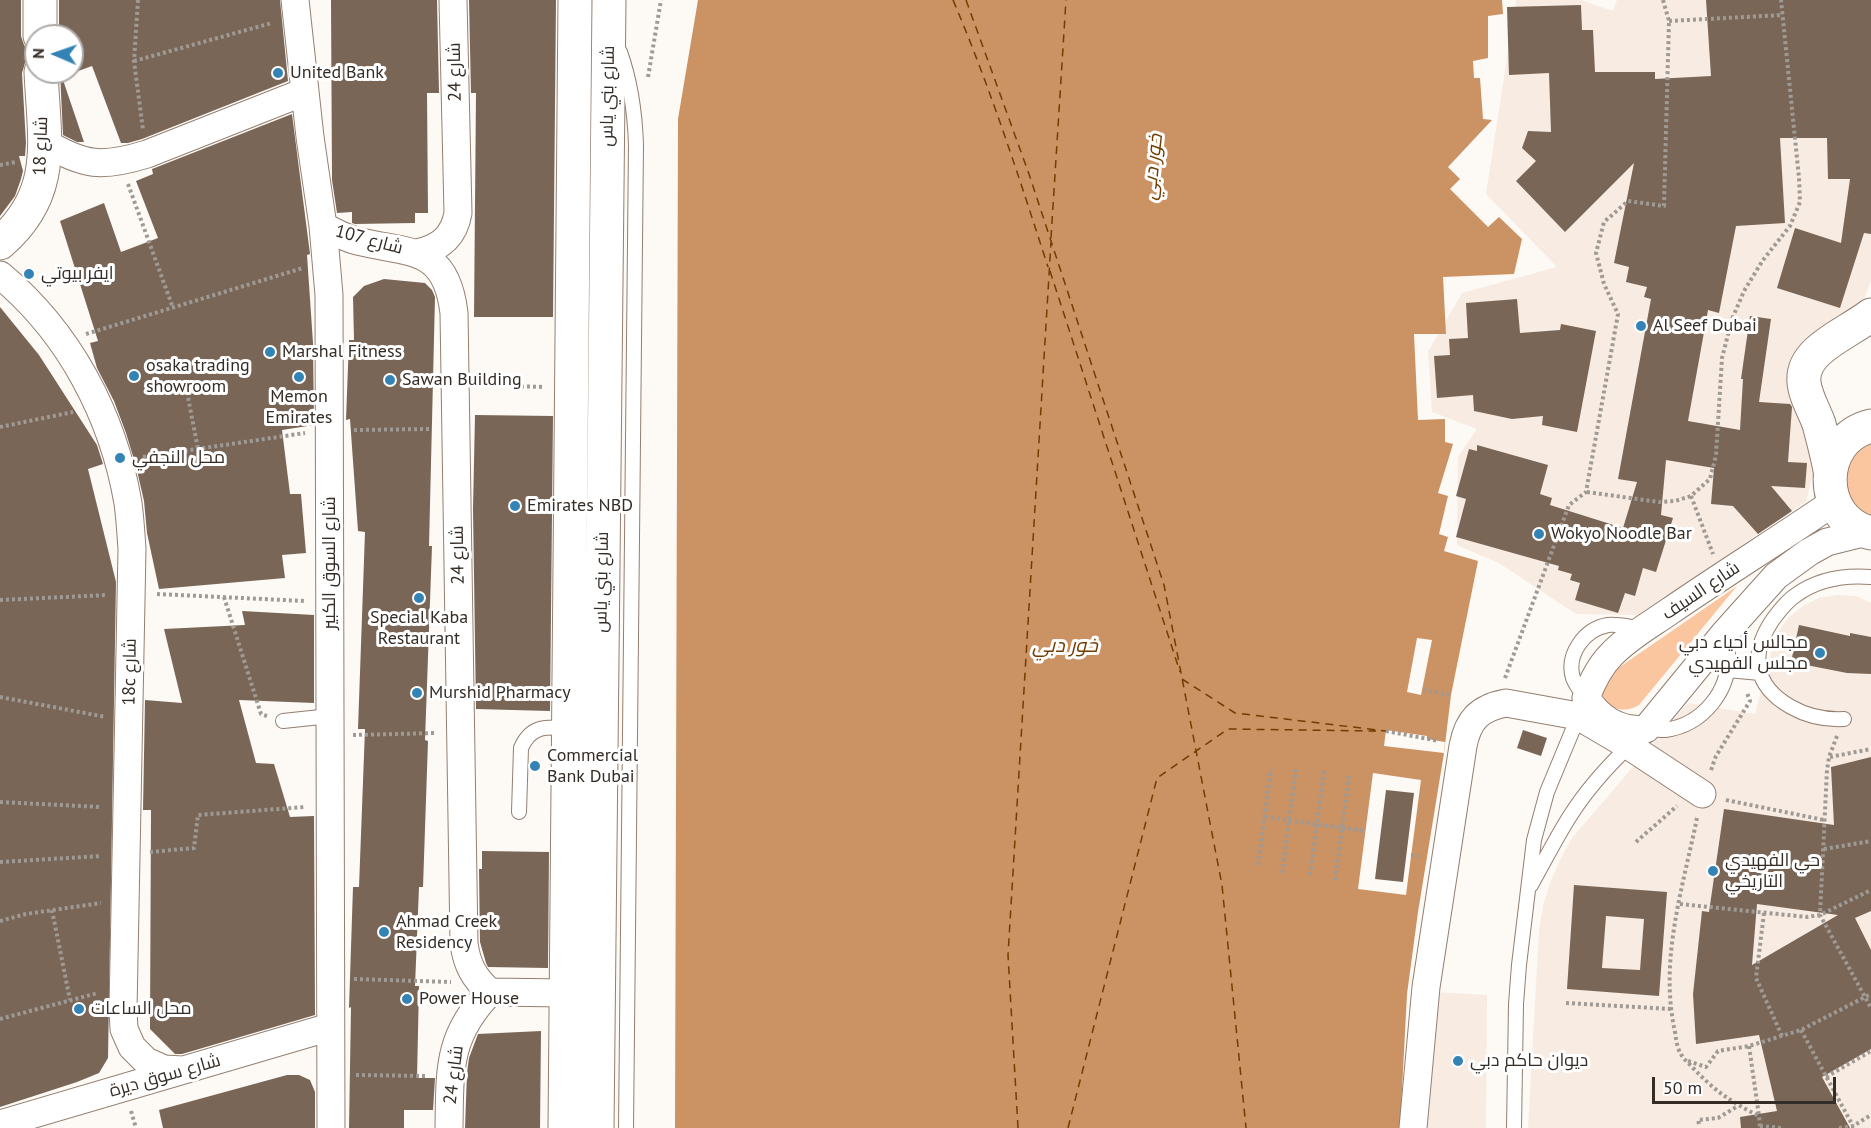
<!DOCTYPE html>
<html>
<head>
<meta charset="utf-8">
<style>
  body { margin:0 }
  #map { position:relative; width:1871px; height:1128px; overflow:hidden; background:#fdf9f5; font-family:"PT Sans",sans-serif }
  canvas { display:block }
  .north { position:absolute; left:24px; top:24px; width:60px; height:60px; box-sizing:border-box; background:#fff; border:2px solid #aeaba8; border-radius:50%; rotate:272deg; font-size:16px; font-weight:700; line-height:24px; text-align:center; color:#342c26 }
  .north::after { content:''; display:block; margin:auto; width:21px; height:27px; background:#3384b5; clip-path:polygon(50% 0,100% 100%,50% 72%,0 100%) }
  .scale { position:absolute; left:1652px; top:1077px; width:184px; height:27px; box-sizing:border-box; border:3px solid #342c26; border-top:0; padding-left:8px; font-size:18px; line-height:21px; white-space:nowrap; color:#342c26; -webkit-text-stroke:4px #fff; paint-order:stroke }
</style>
</head>
<body>
<div id="map">
<canvas width="1871" height="1128"></canvas>
<div class="north">N</div>
<div class="scale">50 m</div>
</div>
<script>
const c = document.querySelector('canvas').getContext('2d');
c.lineJoin = 'round';
function fillPath(path, color) { c.fillStyle = color; c.fill(path, 'evenodd'); }
function stroke(path, color, width, dash) { c.strokeStyle = color; c.lineWidth = width; c.lineCap = dash ? 'butt' : 'round'; c.setLineDash(dash || []); c.stroke(path); }
function label(font, color, halo, rows, align = 'center') {
  c.font = font + ' "PT Sans",Cairo,sans-serif'; c.lineWidth = 6; c.setLineDash([]); c.textBaseline = 'middle'; c.strokeStyle = halo; c.fillStyle = color; for (const [text, x, y, turn = 0] of rows) {
    c.save(); c.translate(x, y); c.rotate((+turn || 0) * Math.PI / 180); c.textAlign = isNaN(turn) ? turn : align; if (halo) c.strokeText(text, 0, 0); c.fillText(text, 0, 0); c.restore();
  }
}
fillPath(new Path2D(`
  M1516 0H1581L1613 11 1617 0H1871V280L1864 299 1796 372 1815 467 1806 501 1640 615 1576 614 1499 563 1457 545 1458 457 1477 429 1432 412 1428 352 1462 293 1557 267 1486 194Z
  M1838 595 1856 596 1871 603V1128H1528L1539 931 1543 906 1550 883 1560 860 1572 838 1688 703 1755 714 1772 650 1778 632 1789 617 1803 606 1819 598Z
  M1434 992 1487 995 1486 1128H1425Z`), '#f7ebe2');
fillPath(new Path2D(`
  M1871 434V524L1853 515 1841 459Z
  M1737 586 1639 705C1622 716 1597 706 1603 685 1605 681 1609 676 1611 673Z`), '#f9c69f');
fillPath(new Path2D(`
  M698 0H1502L1503 14 1488 16V58L1473 61 1474 78H1480L1483 119 1492 120 1448 167 1460 179 1450 189 1488 227 1499 217 1522 239 1514 274 1443 277 1446 334H1414L1418 420 1445 419V442L1453 444 1438 493 1448 496 1439 534 1448 537 1444 551 1478 561 1451 695 1444 753 1418 912 1407 994 1400 1128H675L678 119Z`), '#cb9263');
fillPath(new Path2D(`
  M1417 638 1432 640 1421 695 1407 692Z
  M1386 730 1427 736V739L1445 742 1444 753 1384 746Z
  M1373 773 1421 780 1406 895 1358 889Z`), '#fdf9f5');
stroke(new Path2D(`
  M953 0C990 87 1019 177 1048 267
  M966 0 1029 174 1164 585 1222 885 1246 1128
  M1051 238 1066 0
  M1050 271 1180 672
  M1182 679 1235 713 1386 731
  M1018 1128 1008 955 1051 242
  M1068 1128 1157 778 1228 729 1376 731`), '#733d00', 1.5, [8, 6]);
fillPath(new Path2D(`
  M0 0H21V36L24 45 30 52 36 54 30 57 25 63 22 73 26 143 25 156H19L23 171 21 179 15 196 0 216Z
  M59 0H280L288 81 142 139 128 143H121L92 66 62 77 84 142H77L63 135 60 72H72V36H59Z
  M331 0H437L439 93H427L428 213H415V223L355 224 352 223V212L337 213 332 180Z
  M469 0H556L553 317H474L476 93H471Z
  M1706 0H1871V234L1864 233 1840 308 1777 288 1795 228 1841 243 1850 179H1828L1827 138H1780L1785 223 1736 226 1719 313 1708 310 1688 421 1740 430 1743 379H1741L1750 316 1771 319 1759 402 1790 404 1792 407 1788 462 1807 463 1805 488 1771 486 1792 511 1758 534 1733 506 1711 504 1714 468 1666 460 1661 515 1673 518 1656 572 1643 568 1635 596 1625 593 1618 613 1575 600 1580 583 1570 580 1572 574 1558 570 1559 566 1456 537 1466 499 1456 496 1469 449 1477 451V445L1548 465 1540 494 1552 498 1550 505 1623 528 1637 482 1618 479 1651 299 1644 297 1647 287 1626 282 1629 267 1614 263 1634 163 1565 232 1516 181 1536 161 1522 148 1528 131 1551 132 1549 73 1509 75 1507 7 1581 5 1582 30H1593L1595 72H1655V79L1711 76Z
  M292 114 310 254 307 255 313 343 314 425 282 430 290 494H301L306 553 282 555 285 578 159 589 147 533 144 501 136 466 126 433 114 401 97 368 90 343 98 341 60 221 104 203 121 252 158 238 136 181 153 174 152 169Z
  M384 279 425 283 432 290 435 297 429 546H432L425 740 428 741 423 887H419L415 986H419L417 1078H435L433 1110H404V1128H349L351 1007 349 1008 353 887H359L365 729H358L365 532 358 531 350 419 346 420 349 340H354L353 297 364 286Z
  M1517 299 1520 333 1560 330 1561 324 1596 331 1577 432 1542 425 1543 416 1512 419 1474 411 1473 395 1437 398 1434 356 1450 355 1449 339 1468 338 1466 303Z
  M0 307 39 355 97 445 103 464 88 469 116 582 108 1058 99 1073 77 1082 0 1107Z
  M475 415 553 416 550 711 476 709 473 509Z
  M242 611 314 615V703L239 700 256 763 274 764 290 817 314 816 315 1015 182 1054H175L150 1029 151 810H143L145 700 182 703 164 629 245 625Z
  M1799 625 1850 636V633L1871 637V674L1847 673 1791 662Z
  M1523 730 1547 738 1541 756 1517 748Z
  M1871 757V911L1855 918 1871 950V1049L1822 1077 1850 1128H1741L1740 1117 1777 1111 1759 1035 1696 1044 1693 994 1702 911 1709 912 1724 809 1834 825 1831 767ZM1757 904 1838 915 1752 965Z
  M1386 790 1414 793 1403 882 1375 879Z
  M482 851 549 852 548 968 488 967 486 963 480 942 479 869H482Z
  M1574 885 1667 892 1659 996 1567 989ZM1606 916 1644 919 1640 970 1602 968Z
  M541 1031 540 1128H465L467 1073 469 1058 478 1034Z
  M287 1075H299L310 1080 315 1092V1128H163L159 1110Z`), '#796657');
const lane = new Path2D(`
  M620 52C631 83 635 113 636 145L626 1128
  M1728 670 1760 673
  M1844 719C1825 720 1807 716 1791 707 1752 685 1750 652 1774 618 1780 610 1788 600 1796 595 1818 579 1845 575 1871 577
  M283 721 330 716
  M1646 729C1652 729 1659 730 1665 730 1703 725 1731 690 1728 653 1728 647 1726 640 1724 634
  M519 812 521 748C531 725 546 727 568 728
  M1531 885C1544 862 1556 838 1570 816 1587 789 1608 766 1630 745
  M1514 1128 1516 1004 1519 965 1534 840 1547 792 1586 698C1581 692 1576 686 1573 678 1566 655 1584 629 1608 625 1618 624 1630 627 1641 628`);
const street = new Path2D(`
  M295 0 310 137 323 226 329 295 331 1128
  M44 142C84 166 102 168 147 154L304 92
  M323 226C334 232 345 238 357 241 410 254 446 245 454 313L464 944C467 965 474 978 490 992
  M417 253C440 248 454 237 458 213L453 0
  M0 275C69 332 113 415 128 503 130 518 131 534 132 549L123 1010 124 1029 132 1047 146 1061 164 1069 183 1070
  M1834 502C1780 539 1724 574 1670 611 1650 625 1628 637 1611 655 1599 667 1592 682 1586 698 1600 719 1620 732 1646 729L1724 634 1776 576 1809 552 1827 542 1867 532
  M490 992 566 993
  M0 1124 330 1027
  M449 1128C450 1070 447 1036 490 992
  M1413 1128 1426 987 1463 746C1468 720 1479 708 1506 703L1578 716 1629 746 1702 794`);
const secondary = new Path2D(`
  M40 36V0
  M0 243C58 193 44 140 41 72
  M1871 426C1817 439 1816 520 1871 533
  M1830 470C1827 454 1823 439 1819 424 1810 399 1791 377 1817 352 1833 337 1854 328 1871 315
  M565 1128 575 0
  M597 1128 609 0`);
stroke(lane, '#937f70', 16);
stroke(street, '#937f70', 29);
stroke(secondary, '#937f70', 35);
stroke(new Path2D(`
  M138 0 134 61 143 130
  M1669 21 1783 15
  M134 61 272 23
  M648 77 661 0
  M0 165 16 162
  M128 184 173 308
  M86 334 303 268
  M479 385 544 387
  M187 392 198 449
  M0 427 73 412
  M354 430 430 429
  M143 457 305 433
  M1587 492 1659 502 1675 501 1691 496 1710 479 1716 455 1722 358 1732 319 1744 291 1763 260 1790 226 1800 202 1799 178 1781 0
  M1691 496 1713 554
  M157 594 305 601
  M224 597 261 714 267 716
  M0 600 107 595
  M1505 678 1569 505 1586 492 1618 314 1604 284 1596 253 1604 222 1628 201 1664 206 1669 21 1663 0
  M1423 690 1451 695
  M0 697 106 717
  M1386 731 1439 741
  M353 735 436 733
  M1837 736 1829 757 1827 770 1820 915 1871 1008
  M1830 757 1871 749
  M1711 770 1716 756 1750 701 1747 693
  M1726 800 1824 820
  M0 802 101 807
  M1265 817 1366 831
  M1697 818C1683 887 1660 957 1674 1027 1676 1035 1676 1047 1681 1054 1683 1059 1689 1063 1693 1068 1715 1091 1731 1102 1759 1116L1760 1128
  M1636 842 1677 806
  M1824 849 1871 841
  M150 852 194 848 198 815 305 807
  M1411 855 1420 856
  M0 862 101 856
  M1258 865 1271 769
  M1282 873 1296 769
  M1310 875 1324 771
  M1335 880 1349 776
  M1680 904 1807 917 1820 915 1871 890
  M52 910 70 1000
  M1764 913 1756 978 1782 1036
  M0 921 26 914 101 903
  M354 979 451 982
  M1566 1003 1671 1009
  M0 1019 98 993
  M1801 1030 1853 1126
  M1749 1046 1759 1116
  M1688 1061 1706 1067 1718 1051 1749 1046 1801 1030 1871 994
  M356 1075 426 1076
  M1826 1077 1871 1051
  M131 1111 136 1128
  M1699 1124 1698 1120 1718 1118 1738 1106
  M1760 1126 1782 1128
  M1839 1128 1853 1126 1871 1115`), '#a09a95', 4, [3, 3]);
stroke(lane, '#fff', 14);
stroke(street, '#fff', 27);
stroke(secondary, '#fff', 33);
for (const [x, y, r, color] of [
  [278,73,6,"#3384b5"],
  [29,274,6,"#3384b5"],
  [1641,326,6,"#3384b5"],
  [270,352,6,"#3384b5"],
  [134,376,6,"#3384b5"],
  [299,377,6,"#3384b5"],
  [390,380,6,"#3384b5"],
  [120,458,6,"#3384b5"],
  [515,506,6,"#3384b5"],
  [1539,534,6,"#3384b5"],
  [419,598,6,"#3384b5"],
  [1820,653,6,"#3384b5"],
  [417,693,6,"#3384b5"],
  [535,766,6,"#3384b5"],
  [1713,871,6,"#3384b5"],
  [384,932,6,"#3384b5"],
  [407,999,6,"#3384b5"],
  [79,1009,6,"#3384b5"],
  [1458,1061,6,"#3384b5"]
]) { const dot = new Path2D(); dot.arc(x, y, r, 0, 2 * Math.PI); c.fillStyle = color; c.fill(dot); stroke(dot, '#fff', 2); }
label('18px', '#342c26', '#fff', [
  ["شارع 24",455,72,-91],
  ["شارع بني ياس",608,96,-89],
  ["شارع 18",41,146,-88],
  ["شارع 107",369,240,15],
  ["شارع 24",458,555,-91],
  ["شارع السوق الكبير",330,563,-90],
  ["شارع بني ياس",602,582,-89],
  ["شارع السيف",1701,591,-34],
  ["18c شارع",130,672,-89],
  ["شارع 24",454,1075,-83],
  ["شارع سوق ديرة",165,1076,-16]
]);
label('18px', '#342c26', '#fff', [
  ["United Bank",290,73],
  ["ايفر بيوتي",41,274],
  ["Al Seef Dubai",1653,326],
  ["Marshal Fitness",282,352],
  ["osaka trading",146,366],
  ["showroom",146,387],
  ["Sawan Building",402,380],
  ["Memon",299,397,"center"],
  ["Emirates",299,418,"center"],
  ["محل النجفي",132,458],
  ["Emirates NBD",527,506],
  ["Wokyo Noodle Bar",1551,534],
  ["Special Kaba",419,618,"center"],
  ["Restaurant",419,639,"center"],
  ["مجالس أحياء دبي",1808,643,"right"],
  ["مجلس الفهيدي",1808,664,"right"],
  ["Murshid Pharmacy",429,693],
  ["Commercial",547,756],
  ["Bank Dubai",547,777],
  ["حي الفهيدي",1725,861],
  ["التاريخي",1725,882],
  ["Ahmad Creek",396,922],
  ["Residency",396,943],
  ["Power House",419,999],
  ["محل الساعات",91,1009],
  ["ديوان حاكم دبي",1470,1061]
], 'left');
label('italic 20px', '#733d00', '#fff', [
  ["خور دبي",1153,167,-84],
  ["خور دبي",1065,646]
]);
</script>
</body>
</html>
